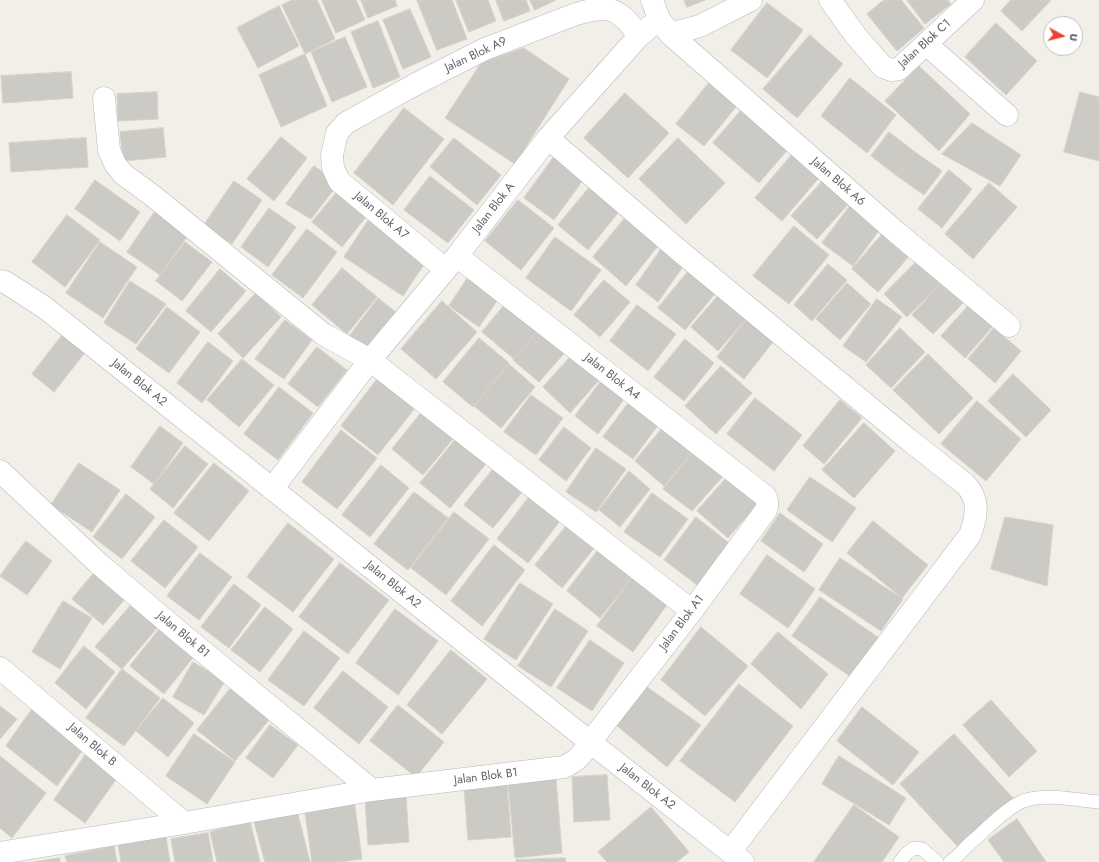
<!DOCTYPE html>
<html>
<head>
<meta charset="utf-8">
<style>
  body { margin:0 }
  #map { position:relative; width:1099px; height:862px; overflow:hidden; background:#f1efe8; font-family:Jost,sans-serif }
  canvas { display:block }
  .north { position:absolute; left:1043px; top:16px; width:40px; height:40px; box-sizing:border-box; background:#fff; border:1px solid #bfc1c3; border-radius:50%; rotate:97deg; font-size:11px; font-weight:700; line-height:16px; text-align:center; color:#5f6368 }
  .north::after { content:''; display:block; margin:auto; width:14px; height:18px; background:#ea4335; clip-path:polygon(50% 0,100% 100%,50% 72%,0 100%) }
</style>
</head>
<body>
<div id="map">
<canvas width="1099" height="862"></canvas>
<div class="north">U</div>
</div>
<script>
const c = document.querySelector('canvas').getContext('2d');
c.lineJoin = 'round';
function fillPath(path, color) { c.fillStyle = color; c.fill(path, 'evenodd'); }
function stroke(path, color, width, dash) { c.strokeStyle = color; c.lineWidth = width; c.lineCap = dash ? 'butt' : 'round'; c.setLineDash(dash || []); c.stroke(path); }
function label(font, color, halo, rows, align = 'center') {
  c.font = font + ' Jost,sans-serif'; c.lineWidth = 3; c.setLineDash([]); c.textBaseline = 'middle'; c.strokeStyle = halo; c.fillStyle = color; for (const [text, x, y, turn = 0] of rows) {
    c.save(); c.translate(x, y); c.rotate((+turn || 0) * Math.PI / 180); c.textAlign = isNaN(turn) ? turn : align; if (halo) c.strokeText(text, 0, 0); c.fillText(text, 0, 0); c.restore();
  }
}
const building = new Path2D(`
  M292 0H317L335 39 305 54 282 5Z
  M322 0H356L365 20 336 33Z
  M361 0H395L397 6 368 18Z
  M417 0H452L467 39 437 50Z
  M456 0H488L496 21 469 32Z
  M496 0H526L530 11 504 21Z
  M530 0H556L535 10Z
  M684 0H705L687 7Z
  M884 0H901L924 28 897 51 867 14Z
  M907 0H948L951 4 925 24Z
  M1011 0H1051L1022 31 1001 11Z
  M767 3 803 30 767 78 731 50Z
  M279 6 299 46 258 68 237 28Z
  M410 9 431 57 403 69 383 20Z
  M378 21 400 77 373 88 351 32Z
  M996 23 1037 61 1006 95 965 57Z
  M810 35 843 64 797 118 763 89Z
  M345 37 367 87 332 102 311 52Z
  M524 48 569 79 515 164 445 118 481 63Z
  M305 54 327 106 281 127 259 75Z
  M919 66 970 114 939 151 885 101Z
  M71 72 73 98 3 103 1 76Z
  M850 78 896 115 867 153 821 116Z
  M712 79 740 102 704 146 676 124Z
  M157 92 158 119 118 121 117 94Z
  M1080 92 1099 97V161L1064 152Z
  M625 93 669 133 628 178 584 138Z
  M744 107 790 147 759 183 713 143Z
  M404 108 444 139 393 205 354 173Z
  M972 123 1021 155 1000 186 942 154Z
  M163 128 166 157 123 161 120 132Z
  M889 132 915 152 897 176 871 156Z
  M281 137 307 158 274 201 247 179Z
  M86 138 88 167 11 172 9 143Z
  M454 138 501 175 477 205 430 167Z
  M678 138 725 183 686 224 639 179Z
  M796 150 823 173 782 221 755 198Z
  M915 152 942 171 924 195 897 176Z
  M556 154 586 176 554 220 524 198Z
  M314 166 339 183 311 219 286 204Z
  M949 170 972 189 942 228 918 209Z
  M430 176 474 210 448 243 404 210Z
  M826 177 851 201 817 239 791 216Z
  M95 180 140 212 120 241 75 209Z
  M234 181 262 200 232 244 204 225Z
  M593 183 622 208 588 250 558 225Z
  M989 183 1017 207 973 259 945 234Z
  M337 192 366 217 342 247 312 222Z
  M518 200 554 228 521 270 485 241Z
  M853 202 883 225 853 266 822 243Z
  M269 208 296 227 268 267 241 247Z
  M156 210 189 234 160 275 127 252Z
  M629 213 662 241 626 286 593 257Z
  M67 215 100 240 65 287 32 262Z
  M370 218 429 257 403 296 344 257Z
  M794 226 829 255 789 304 753 276Z
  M307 229 337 252 303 298 272 275Z
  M885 231 911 254 878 292 852 269Z
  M555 237 601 270 571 311 526 278Z
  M100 242 137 267 103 318 66 293Z
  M185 242 212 262 182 301 156 281Z
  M664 245 687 261 658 302 636 285Z
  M918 260 941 283 907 317 884 294Z
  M828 264 847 280 812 321 794 305Z
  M342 268 377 297 347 334 312 305Z
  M691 268 718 290 685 330 658 308Z
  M220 269 246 291 211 332 186 311Z
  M469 276 499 298 479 327 449 306Z
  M604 280 630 302 600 337 574 315Z
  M130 281 166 304 136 344 104 323Z
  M943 281 964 302 933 334 912 315Z
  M847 283 871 304 840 340 816 319Z
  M724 289 751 313 718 351 691 327Z
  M256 293 281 317 243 358 218 334Z
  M378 298 397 313 367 352 348 338Z
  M877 299 902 317 866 362 843 346Z
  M442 301 477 332 436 379 401 349Z
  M507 302 539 329 514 359 482 332Z
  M970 304 993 326 965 358 941 336Z
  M637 305 676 334 648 371 610 341Z
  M167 307 200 332 169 373 136 349Z
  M748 317 776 338 744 379 717 357Z
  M285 320 312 340 284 379 255 359Z
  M542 326 568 349 539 382 513 360Z
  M900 328 925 352 891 388 866 365Z
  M994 328 1021 351 995 383 968 359Z
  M64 333 87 350 54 392 32 374Z
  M479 338 509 363 473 407 443 382Z
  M685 339 714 363 684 401 654 377Z
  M208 342 233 361 202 403 177 383Z
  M317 347 347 370 318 407 288 384Z
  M573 354 600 379 570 413 543 387Z
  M928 354 973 398 939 434 893 390Z
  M242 359 274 385 239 427 207 400Z
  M509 364 535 387 501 428 474 406Z
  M721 366 752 393 716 434 685 406Z
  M382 373 419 403 378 455 341 426Z
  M1013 374 1051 410 1026 437 988 401Z
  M605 376 628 394 598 434 575 416Z
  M279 387 313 413 278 460 244 434Z
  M531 395 563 418 536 455 504 432Z
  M632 398 662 420 633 459 603 437Z
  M755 398 802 435 774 471 727 434Z
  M840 400 862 418 824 464 803 446Z
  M977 401 1021 439 986 481 941 444Z
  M425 408 457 434 423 475 392 449Z
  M864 423 895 451 854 498 822 470Z
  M160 426 183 443 154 484 131 467Z
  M664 426 693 451 664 486 635 461Z
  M564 427 591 448 566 481 539 460Z
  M341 430 377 458 337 509 302 482Z
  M459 435 489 460 450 508 420 483Z
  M185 446 208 464 173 508 150 489Z
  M596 448 626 469 596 512 566 492Z
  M695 449 725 474 692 511 663 489Z
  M79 463 120 490 92 532 51 505Z
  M214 463 249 491 209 541 174 513Z
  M498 463 527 486 493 528 464 505Z
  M381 465 409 488 370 537 342 515Z
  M629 471 650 489 620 527 599 510Z
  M728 476 759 502 728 538 697 511Z
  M810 477 856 508 832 542 787 510Z
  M414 492 448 518 408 570 374 544Z
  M532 493 563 517 528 563 497 539Z
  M652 493 688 519 660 557 624 532Z
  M126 494 155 517 122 559 93 537Z
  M454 512 489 539 446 595 411 568Z
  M780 513 823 544 804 572 761 541Z
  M696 517 729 543 697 585 664 560Z
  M1005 517 1053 525 1047 586 991 569Z
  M164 520 198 547 165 588 131 561Z
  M571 520 599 542 562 588 535 565Z
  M873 521 928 565 902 598 847 553Z
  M288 523 334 559 293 612 247 577Z
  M26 541 52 561 27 595 0 576Z
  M494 545 525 570 482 626 451 601Z
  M602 545 636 572 600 618 567 591Z
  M200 553 232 577 199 620 167 596Z
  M767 555 815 589 788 628 740 594Z
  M840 558 903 599 881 631 819 590Z
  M340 563 389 600 348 654 299 617Z
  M99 567 130 593 103 625 72 599Z
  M633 576 669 602 633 652 597 626Z
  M520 583 553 604 516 660 484 639Z
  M234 584 261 605 229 648 201 627Z
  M820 597 879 638 851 677 792 636Z
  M137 598 163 621 122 669 95 647Z
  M63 601 92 618 60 669 32 652Z
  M265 607 293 629 260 672 231 650Z
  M395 609 438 641 398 695 356 663Z
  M555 609 588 631 551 687 518 666Z
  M161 627 195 655 164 694 130 666Z
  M701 627 748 666 705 716 661 680Z
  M304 631 340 658 304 706 268 680Z
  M778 632 828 674 801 709 751 664Z
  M590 640 624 663 592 711 557 688Z
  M84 646 115 672 86 709 55 683Z
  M451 650 487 679 442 734 407 705Z
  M193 662 225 681 204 715 173 697Z
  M122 669 160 698 124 746 86 718Z
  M343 671 388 707 359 744 314 708Z
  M234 684 273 715 235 761 197 730Z
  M739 684 793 726 735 802 680 761Z
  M647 687 701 725 667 767 616 725Z
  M163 698 194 723 168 757 136 731Z
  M991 700 1037 751 1009 777 963 725Z
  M35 705 87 744 57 786 6 746Z
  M398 705 444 742 416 777 370 741Z
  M0 706 17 719 0 739Z
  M862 707 919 752 893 785 837 741Z
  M270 725 298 745 273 778 246 758Z
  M194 734 235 762 207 804 166 776Z
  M954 734 1013 798 959 848 900 784Z
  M88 751 120 774 85 823 54 800Z
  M0 756 46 793 12 838 0 828Z
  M839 756 906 798 889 825 822 784Z
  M607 775 610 820 574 822 572 777Z
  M556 778 562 853 515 858 508 782Z
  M507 784 511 837 468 840 464 787Z
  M406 796 409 842 368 845 365 799Z
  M354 799 362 859 338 862H312L304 806Z
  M854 805 899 837 882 862H814Z
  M296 807 310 862H265L253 818Z
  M651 807 689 852 677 862H607L598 852Z
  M1017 819 1046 862H1004L988 840Z
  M250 821 260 862H217L210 832Z
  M208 833 213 862H175L171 839Z
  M166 837 170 862H121L118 844Z
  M114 846 117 862H67L65 856Z
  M60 858V862H34Z
  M565 858 566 862H516V860Z`);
fillPath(building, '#cccac5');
stroke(building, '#d6d1c6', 1);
const lane = new Path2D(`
  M900 862 906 854 914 848 922 849 937 862
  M950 862C960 855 966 846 975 839 987 828 1008 807 1023 801 1046 793 1075 800 1099 802`);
const street = new Path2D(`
  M652 0 659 19 670 34 693 28 702 25 751 0
  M830 0 856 36 883 67 892 70 899 69 973 0
  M670 34 896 232 1009 326
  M926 44 1007 115
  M104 98 109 150 115 164 123 174 153 196 323 334 370 360 692 611
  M548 138 682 253 909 440 965 484C980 499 977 516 970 535L730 852
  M445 269 339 181 333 168 332 155 337 133 346 123 416 84 485 49 576 14C610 4 619 8 639 36
  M0 281 5 282 44 307 590 742 743 862
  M0 471 98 563 184 636 372 790
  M272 489 370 360 457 256 548 138 639 36 659 19
  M0 668 184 823
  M0 853 184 823 372 790 564 767C578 760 582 755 590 742L692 611 766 510C768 505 768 501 765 496L457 256`);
stroke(lane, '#b5b8bc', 14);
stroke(street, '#b5b8bc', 23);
stroke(lane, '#fff', 13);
stroke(street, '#fff', 22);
label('12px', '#5f6368', '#fff', [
  ["Jalan Blok C1",925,44,-42],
  ["Jalan Blok A9",476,55,-25],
  ["Jalan Blok A6",838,182,41],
  ["Jalan Blok A",494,208,-52],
  ["Jalan Blok A7",381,216,40],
  ["Jalan Blok A4",612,377,38],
  ["Jalan Blok A2",139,383,39],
  ["Jalan Blok A2",393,585,39],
  ["Jalan Blok A1",682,623,-53],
  ["Jalan Blok B1",183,635,40],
  ["Jalan Blok B",92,745,41],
  ["Jalan Blok B1",486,777,-7],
  ["Jalan Blok A2",647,787,38]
]);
</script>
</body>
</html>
